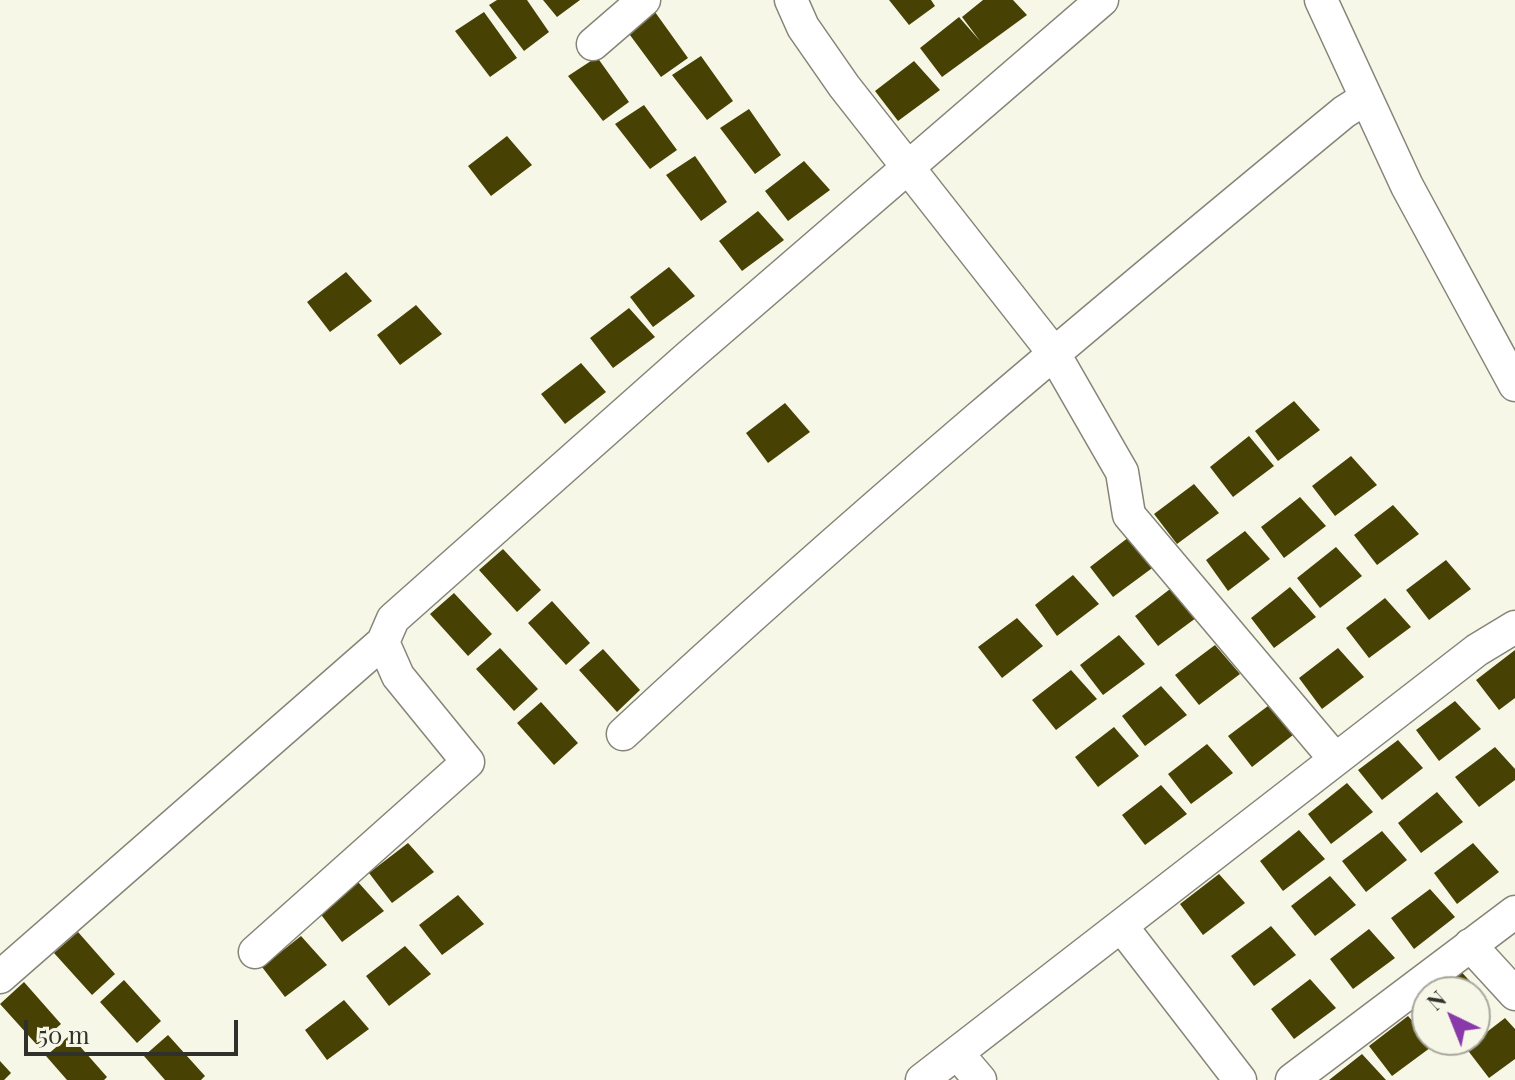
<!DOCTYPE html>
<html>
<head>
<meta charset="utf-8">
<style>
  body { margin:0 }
  #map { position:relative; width:1515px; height:1080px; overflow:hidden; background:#f7f7e8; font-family:"Playfair Display",serif }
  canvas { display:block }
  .north { position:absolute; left:1411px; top:976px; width:80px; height:80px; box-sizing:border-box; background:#f7f7e8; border:2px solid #a8a89d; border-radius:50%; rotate:317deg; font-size:22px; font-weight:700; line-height:32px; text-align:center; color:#31312c }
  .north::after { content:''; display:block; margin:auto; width:28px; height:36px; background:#8939a9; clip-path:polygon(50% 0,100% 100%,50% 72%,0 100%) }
  .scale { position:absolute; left:24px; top:1020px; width:214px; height:36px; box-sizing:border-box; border:4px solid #31312c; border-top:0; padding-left:10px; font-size:24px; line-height:28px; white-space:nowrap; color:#31312c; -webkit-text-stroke:6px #f7f7e8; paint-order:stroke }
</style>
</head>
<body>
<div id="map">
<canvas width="1515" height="1080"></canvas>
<div class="north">N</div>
<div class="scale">50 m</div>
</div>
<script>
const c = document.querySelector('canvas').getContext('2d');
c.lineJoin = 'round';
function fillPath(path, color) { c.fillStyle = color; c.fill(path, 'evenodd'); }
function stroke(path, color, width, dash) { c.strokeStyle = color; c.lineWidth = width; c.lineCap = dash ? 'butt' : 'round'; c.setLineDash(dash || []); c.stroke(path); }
fillPath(new Path2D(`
  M497 0H527L549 32 524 51 489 5Z
  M543 0H580L557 17Z
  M889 0H931L935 6 909 25Z
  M983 0H1013L1027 15 942 77 920 48 959 17 980 41 962 17Z
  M484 12 517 58 490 77 455 31Z
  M655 12 688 58 661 77 627 31Z
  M701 56 733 101 707 120 672 75Z
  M597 57 629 102 603 121 568 76Z
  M914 61 940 90 898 121 875 91Z
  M644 105 677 150 650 169 615 124Z
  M749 109 781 155 755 174 720 128Z
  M507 136 532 165 491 196 468 166Z
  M695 156 727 202 701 221 666 175Z
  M804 161 830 190 788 221 765 191Z
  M758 211 784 240 742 271 719 241Z
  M669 267 695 296 653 327 630 297Z
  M346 272 372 301 330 332 307 302Z
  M416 305 442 334 400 365 377 335Z
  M629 308 655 337 613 368 590 338Z
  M581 363 606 392 565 424 541 394Z
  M1294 401 1320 430 1278 461 1255 431Z
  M785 403 810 432 768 463 746 433Z
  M1249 436 1274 466 1233 497 1210 467Z
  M1351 456 1377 485 1335 516 1312 486Z
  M1194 484 1219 513 1177 544 1154 514Z
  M1300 497 1326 526 1284 558 1261 527Z
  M1393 505 1419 534 1377 565 1354 535Z
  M1245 531 1270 559 1228 591 1206 560Z
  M1129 537 1155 566 1113 597 1090 567Z
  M1336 547 1362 576 1320 608 1297 578Z
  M503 549 541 590 517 612 479 570Z
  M1446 560 1471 589 1429 620 1406 590Z
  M1073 575 1099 604 1057 636 1035 605Z
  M1174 586 1200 615 1158 646 1135 616Z
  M1290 587 1316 617 1274 648 1251 618Z
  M454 593 492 634 468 656 430 614Z
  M1385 598 1411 627 1369 658 1346 628Z
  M552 601 590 643 566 665 528 623Z
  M1017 618 1043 646 1002 678 978 647Z
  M1119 635 1145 664 1103 695 1080 665Z
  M1215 645 1240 674 1199 705 1175 675Z
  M500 648 538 689 514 711 476 669Z
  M1338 648 1364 677 1322 709 1299 678Z
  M603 649 640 690 617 712 579 670Z
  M1515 650V698L1499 710 1476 680Z
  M1071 670 1097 699 1056 730 1032 700Z
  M1161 686 1187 715 1145 746 1122 716Z
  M1455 701 1481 729 1439 761 1416 730Z
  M541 702 578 743 554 765 517 723Z
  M1268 706 1293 735 1252 767 1228 736Z
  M1114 727 1139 756 1098 787 1075 757Z
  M1398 740 1423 768 1382 800 1358 770Z
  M1207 744 1233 773 1191 804 1168 774Z
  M1495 747 1515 769V780L1479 807 1455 777Z
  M1347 783 1373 812 1331 844 1308 814Z
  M1161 785 1187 814 1145 845 1122 815Z
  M1437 792 1463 822 1421 853 1398 823Z
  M1299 830 1325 859 1283 891 1260 861Z
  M1382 831 1407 860 1366 892 1342 861Z
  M408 843 434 872 392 903 369 873Z
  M1473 843 1499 872 1457 904 1434 873Z
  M1219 874 1245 903 1203 935 1180 904Z
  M1330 876 1356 905 1315 936 1291 906Z
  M358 882 384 911 342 942 319 912Z
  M1430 889 1455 917 1414 949 1391 918Z
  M458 895 484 924 442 955 419 925Z
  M1271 926 1296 955 1254 986 1231 956Z
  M1369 929 1395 958 1353 989 1330 959Z
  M78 932 115 974 92 995 54 953Z
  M301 936 327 965 285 997 262 967Z
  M405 946 431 974 389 1006 366 976Z
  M1458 968 1484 997 1475 1004V992H1428Z
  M1310 979 1336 1008 1294 1039 1271 1009Z
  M124 980 161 1021 137 1043 100 1002Z
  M24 982 61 1024 37 1045 0 1004Z
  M344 1000 369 1029 327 1060 305 1030Z
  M1408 1016 1427 1037V1040L1434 1045 1392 1076 1369 1046Z
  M1505 1018 1515 1029V1059L1489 1078 1466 1048Z
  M70 1035 107 1077 104 1080H67L46 1056Z
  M168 1035 205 1076 201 1080H165L144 1056Z
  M1362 1054 1386 1080H1329Z
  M0 1061 11 1073 4 1080H0Z`), '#474203');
const street = new Path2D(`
  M791 0 803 27 844 86 1053 352 1122 472 1129 515 1335 759
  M1321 0 1407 186 1515 385
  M593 44 644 0
  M623 734C855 518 1099 314 1344 112L1366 98
  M1122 927 1240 1080
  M1470 945 1515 994
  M255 952 468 762 398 676 383 642 393 619 687 358 1102 0
  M0 977 383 642
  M957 1053 980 1080
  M922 1080 1477 650 1515 627
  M1292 1080 1515 912`);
stroke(street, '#858477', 35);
stroke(street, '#fff', 32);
</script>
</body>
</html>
